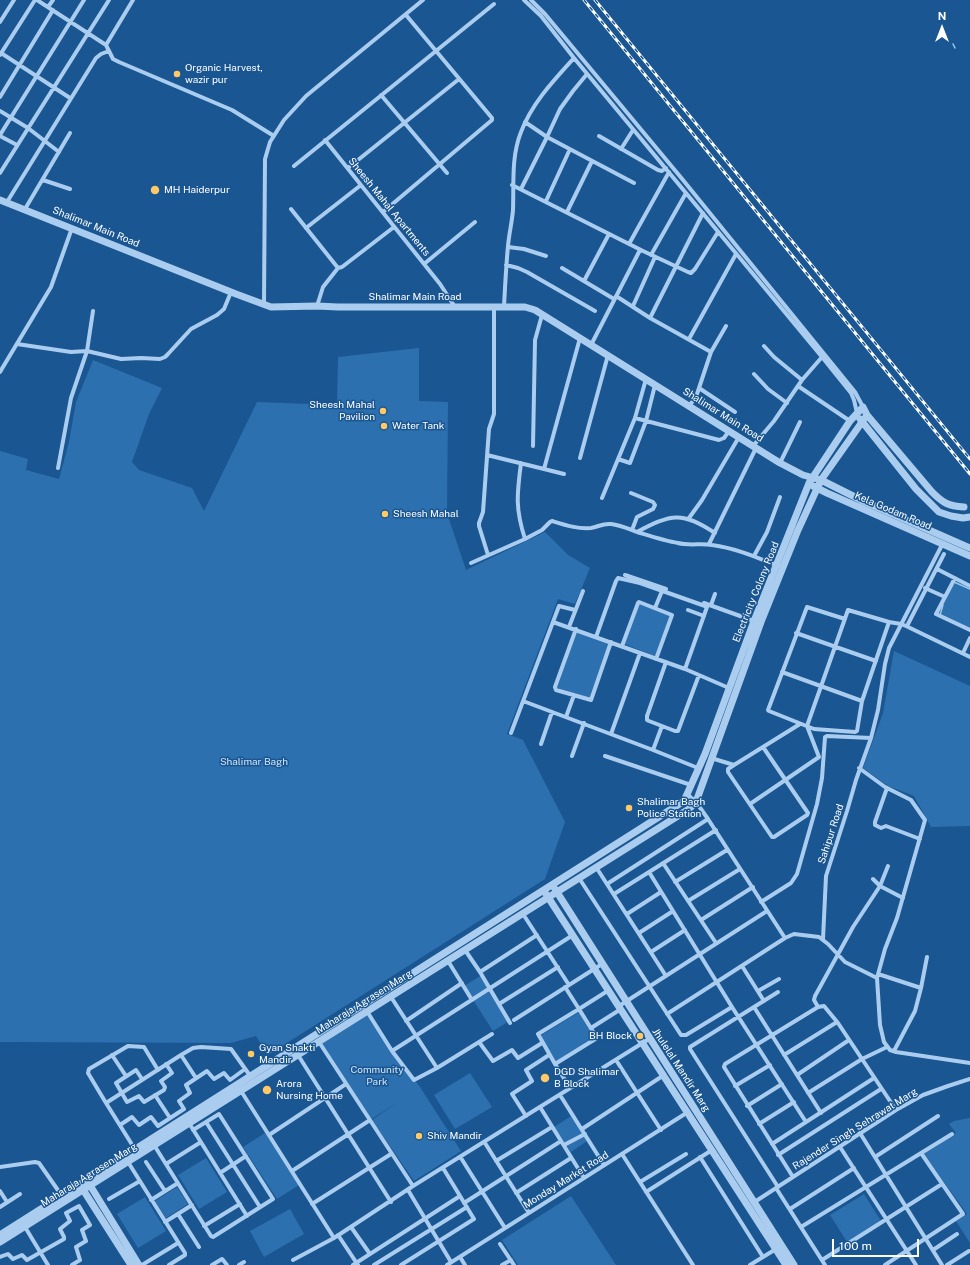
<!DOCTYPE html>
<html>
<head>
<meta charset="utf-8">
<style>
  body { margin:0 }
  #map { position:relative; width:970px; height:1265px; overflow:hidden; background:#1a5691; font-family:"Public Sans",sans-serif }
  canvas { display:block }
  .north { position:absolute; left:922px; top:8px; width:40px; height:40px; -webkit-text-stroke:3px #1a5691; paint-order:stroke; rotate:0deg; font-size:11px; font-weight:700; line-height:16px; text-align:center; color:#fff }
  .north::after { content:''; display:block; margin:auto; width:14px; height:18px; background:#fff; clip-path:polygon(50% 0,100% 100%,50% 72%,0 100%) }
  .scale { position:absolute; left:832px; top:1239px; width:87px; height:18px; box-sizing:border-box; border:2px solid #fff; border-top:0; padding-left:5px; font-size:12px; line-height:14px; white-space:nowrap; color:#fff; -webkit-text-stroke:3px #1a5691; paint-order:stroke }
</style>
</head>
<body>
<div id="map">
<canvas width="970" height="1265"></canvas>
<div class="north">N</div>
<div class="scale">100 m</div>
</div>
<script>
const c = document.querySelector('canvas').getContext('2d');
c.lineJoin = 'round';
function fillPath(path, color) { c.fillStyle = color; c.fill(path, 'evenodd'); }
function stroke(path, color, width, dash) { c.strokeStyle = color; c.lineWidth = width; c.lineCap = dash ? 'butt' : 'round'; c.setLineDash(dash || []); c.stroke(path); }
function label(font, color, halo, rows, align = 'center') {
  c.font = font + ' "Public Sans",sans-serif'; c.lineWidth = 3; c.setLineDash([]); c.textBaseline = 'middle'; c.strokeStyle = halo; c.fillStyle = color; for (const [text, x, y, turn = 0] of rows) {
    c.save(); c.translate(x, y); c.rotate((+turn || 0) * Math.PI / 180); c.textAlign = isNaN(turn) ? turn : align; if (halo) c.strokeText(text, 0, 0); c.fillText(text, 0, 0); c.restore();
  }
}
fillPath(new Path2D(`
  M419 348V401L448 402 447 513 466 570 545 532 568 555 590 568 575 604 558 599 507 734 523 740 565 822 545 879 268 1055 256 1036 231 1043 0 1042V451L28 459 26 470 59 479 69 442 76 402 93 360 162 388 149 414 132 462 139 470 192 488 204 511 257 402 337 405 338 357Z
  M954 581 970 589V629L939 614Z
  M639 604 670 615 655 656 624 644Z
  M577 632 609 643 589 699 557 688Z
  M894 651 970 686V826L931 827 914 796 888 786 863 768 883 713Z
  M482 975 511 1020 493 1031 464 986Z
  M579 1012 595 1038 556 1062 540 1036Z
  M367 1015 420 1087 461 1151 414 1181 372 1120 398 1102 370 1120 322 1044Z
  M470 1073 492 1107 455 1129 434 1095Z
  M571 1116 587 1141 571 1152 554 1127Z
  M970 1118V1243L956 1221 967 1214 924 1154 956 1133 949 1124 954 1121Z
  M265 1133 299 1185 277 1199 243 1147Z
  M206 1158 227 1192 199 1209 178 1175Z
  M177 1187 188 1204 166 1218 155 1201Z
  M864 1194 881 1221 847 1242 830 1215Z
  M571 1196 616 1265H518L502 1240Z
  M145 1197 166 1231 138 1248 117 1214Z
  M290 1209 304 1234 264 1257 250 1231Z`), '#2d70af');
stroke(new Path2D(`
  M953 44 955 48
  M954 582 970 589
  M940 615 943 605`), '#9dc9f1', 1.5);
stroke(new Path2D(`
  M37 0 106 45 113 59 119 62 232 110 274 136
  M524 0 541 16 574 58 822 357 851 393 854 400 857 413
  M531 0 545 14 683 180 855 392 863 407
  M48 7 53 0
  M0 22 14 0
  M106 45 133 0
  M1 53 70 98
  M0 55 35 0
  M381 95 447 173
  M0 97 53 10
  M0 111 28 128 59 152
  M525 122 547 137 560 109 573 91 587 74
  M0 135 84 0
  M0 136 17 145
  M599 136 658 170 662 171 666 168
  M325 140 440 284 455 307
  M621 149 633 130
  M294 166 494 4
  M348 168 459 79
  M0 173 109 0
  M43 180 70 189
  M512 185 643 251 688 272 691 273 695 269 718 232
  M521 189 547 137 634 183
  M546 201 570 149
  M7 202 96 58 101 54 109 51
  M25 209 70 133
  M291 209 338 268 342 267 394 227
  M383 212 492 120V118L406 15
  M567 212 592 161
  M306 228 361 185
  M629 244 669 172
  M508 247 524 249 546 256
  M651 255 686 193
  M424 264 475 222
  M506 265 518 268 527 272 595 311
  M562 268 614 299
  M584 281 609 234
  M616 296 650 318 711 352
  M264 304 265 159 270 142 284 120 306 96 423 0
  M317 306 323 287 338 268
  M633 306 655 257
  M504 307C505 287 506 267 508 246 509 234 512 222 513 210 514 184 511 157 521 132 532 103 554 80 574 58
  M650 318 703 213
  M689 339 736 254
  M17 344 71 352 87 351 121 359 141 358 160 359 165 357 168 354 191 329 217 315 224 309 231 292
  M591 345 640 250
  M0 372 51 287 72 228
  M754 374 768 389 787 403
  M802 380 822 357
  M798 386 850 421
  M699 388 735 412
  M689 406 696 397 711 352 726 326
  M635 418 719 440 724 438 729 431
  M533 446 535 340 542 315
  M753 446 774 421 802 380 774 357 764 346
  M487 455 544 469 580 338
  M580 458 608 355
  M618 459 630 463 646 421 655 385
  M521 463C517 494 515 508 525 539
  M780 463 800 422
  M58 468 71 398 87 351 93 311
  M544 469 564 474
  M631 493 653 502 655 505 653 509 637 517 632 530
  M602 498 635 418 646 379
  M689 518 702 500 739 437
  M637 532C671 514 682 511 715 533
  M709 544 756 448
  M488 555 479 526V523L483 512 489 429 494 414V307
  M754 556 767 532 780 497
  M471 563 525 539 542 530 550 522 552 521C565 525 577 529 591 528 598 527 603 523 611 524 620 525 629 529 637 532 650 536 665 541 678 543 689 546 701 543 712 545 735 548 756 557 778 566
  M937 569 970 586
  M625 575 666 589
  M955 578 936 614 970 630
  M925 588 945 597
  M704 603 754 621
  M711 605 715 594
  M655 608 662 591
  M688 610 704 616
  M553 622 685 669 729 688
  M889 622 901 624 906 626 970 657
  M907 626 944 554
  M569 627 583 591
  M576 629 555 687 556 690 591 700 611 642
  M796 633 876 661
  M596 637 616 581 618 578 640 583 705 606 707 607 685 669
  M622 646 638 603 639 602 672 615 656 659
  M963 653 970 638
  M666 662 647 716V720L649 721 675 731H678L699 675
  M782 672 862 701
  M523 701 653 750 698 768
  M566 717 574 695
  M511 733 559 606 575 610
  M611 734 640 653
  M541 744 552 712
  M653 750 662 726
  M572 756 584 723
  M605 756 691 785
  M711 758 734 765 800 724
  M734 765 728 769V772L772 837H774L807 815 808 813 763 747
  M859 768 885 787 911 800 925 820 897 918 885 949 877 978 880 1025 884 1042 890 1050 896 1052 970 1063
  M887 788 875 822V825L881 828 886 826 920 839
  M750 804 819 757 807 726 848 610 889 622 862 701 857 731 855 732 814 729 769 711 768 710 807 607 845 619
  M663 863 716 943
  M596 867 666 976
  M649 872 732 1007 806 1122
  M579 878 681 1035H686L732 1007
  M873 879 880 886 903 898
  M675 882 727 850
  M607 884 708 819
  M614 894 716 830
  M688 901 740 869
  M761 902 791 883 797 874 817 804 822 778 825 737 827 736 871 738
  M523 914 569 985
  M627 914 661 892
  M701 920 753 887
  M639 933 673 911
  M785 938 794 934 819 937 828 944 845 962 877 978
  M823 939 826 876 847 811 856 780 871 738 878 710 885 664 889 648 943 543
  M465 950 480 972 510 1023
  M651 952 685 930
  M448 961 472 1000
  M742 966 764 1001
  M480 972 537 935
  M878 974 921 988 915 1011 894 1051
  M565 987 579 1009 609 990
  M921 988 927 957
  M758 991 779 979
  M391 997 437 1068
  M499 1004 558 967
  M363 1005 392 1051 414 1080 437 1068 492 1034
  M619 1006 767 911
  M754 1007 821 1113
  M818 1007 814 1000 815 996 853 927 880 886 888 866
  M579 1009 597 1038 555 1064 538 1034Z
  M667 1014 785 938 708 819 696 802 687 794
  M514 1020 602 964
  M406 1021 462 983
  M591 1028 621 1009
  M319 1042 413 1186
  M479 1042 493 1061 512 1050 518 1058 542 1043
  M392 1051 573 935
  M112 1055 126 1076
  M181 1055 196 1078
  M298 1055 391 1202
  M784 1055 837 1022
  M616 1060 661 1130
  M555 1064 570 1088
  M797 1075 849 1040
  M142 1079 136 1070 116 1083 127 1102 139 1096 144 1102 164 1090 165 1087 161 1081 172 1073 166 1064
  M735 1086 770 1065
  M241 1091 334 1238
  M808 1093 862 1059 887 1047
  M155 1095 170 1118
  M560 1095 604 1165
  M106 1103 88 1073 89 1069 128 1046 144 1047 158 1070
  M747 1106 782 1084
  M540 1107 584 1178
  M526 1116 512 1094 532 1081 526 1070 549 1055
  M206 1122 260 1207
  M189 1123 247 1216
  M759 1124 794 1102
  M120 1125 132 1117 139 1125 151 1117 158 1126 184 1109 179 1101 190 1093 186 1085 207 1071 214 1079 224 1073 230 1080 245 1069
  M582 1129 664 1075
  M860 1133 942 1265
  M269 1135 346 1084
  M485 1143 529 1213
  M772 1144 874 1078
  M154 1145 211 1236 213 1237 273 1199 219 1114 193 1130
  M564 1145 585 1134
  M840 1147 916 1265
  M136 1151 106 1103 181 1055 193 1048 201 1047 231 1049 251 1077
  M622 1154 693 1265
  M778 1155 881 1089
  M700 1157 763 1257
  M875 1157 938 1116
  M461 1158 505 1228
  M496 1161 552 1127
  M128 1162 185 1253V1255L169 1265
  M146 1162 165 1191
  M166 1164 201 1142
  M0 1167 35 1162 39 1163 62 1196
  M292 1171 370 1120
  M220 1173 246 1156
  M793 1177 724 1067 725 1064 818 1007 824 1006 838 1023 896 1110
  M640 1182 686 1154
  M778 1187 690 1049V1047L778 992
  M776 1188 825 1265
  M408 1190 451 1262
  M0 1191 7 1202
  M646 1192 712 1150
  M516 1193 571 1158
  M109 1199 140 1181
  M151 1200 178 1183
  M464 1203 561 1141
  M753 1203 896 1110 923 1095 948 1086 970 1079
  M312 1204 391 1154
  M0 1207 20 1194
  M790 1209 854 1168
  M178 1214 199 1247
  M165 1222 192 1205
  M204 1226 240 1204
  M25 1227 48 1265
  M351 1227 370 1254
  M801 1227 952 1134
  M338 1235 358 1265
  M500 1244 514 1265
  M933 1250 957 1234
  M0 1257 8 1254 13 1259 22 1255 27 1260 64 1239V1237L60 1229 70 1221 66 1213 79 1206 90 1225 82 1230 86 1241 76 1247 80 1260 72 1265
  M460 1257 465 1265
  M293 1260 334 1238 413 1186 649 1039
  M822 1260 942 1184
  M142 1265 178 1243
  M212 1265 222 1259 223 1260 227 1265
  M239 1265 244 1262
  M353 1265 460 1196
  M374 1265 467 1207
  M401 1265 474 1219 443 1168
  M447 1265 688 1112
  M502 1265 511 1260
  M750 1265 776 1249
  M885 1265 963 1214 921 1153
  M947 1265 969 1251`), '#aacdef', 4);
stroke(new Path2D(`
  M0 200 236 294 271 307 317 306 338 307H525L535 310 780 463 803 475 821 480 863 501 970 548
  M860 419 916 489 939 512 951 516 963 518 970 517
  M813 486 827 493 970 556
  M555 889 794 1265
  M546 894 786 1265
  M88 1182 139 1265
  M82 1188 131 1265
  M0 1235 684 801 705 754 754 621 809 483 850 421 863 407 867 415 932 492C943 503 948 506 964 507
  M0 1242 689 809 696 802 761 622 798 530 821 480 867 415`), '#aacdef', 7);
const rail = new Path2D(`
  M584 0 970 474
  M595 0 970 459`);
stroke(rail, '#fff', 3);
stroke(rail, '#1a5691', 1.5, [4.5]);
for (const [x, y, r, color] of [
  [177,74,4,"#ffc967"],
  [155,190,5,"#ffc967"],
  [383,411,4,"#ffc967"],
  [384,426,4,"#ffc967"],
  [385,514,4,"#ffc967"],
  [629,808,4,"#ffc967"],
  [640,1036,4,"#ffc967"],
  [251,1054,4,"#ffc967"],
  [545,1078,5,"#ffc967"],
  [267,1090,5,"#ffc967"],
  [419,1136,4,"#ffc967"]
]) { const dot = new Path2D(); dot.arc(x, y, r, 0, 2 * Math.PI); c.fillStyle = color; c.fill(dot); stroke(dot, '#1a5691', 1.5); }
label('10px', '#fff', '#1a5691', [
  ["Organic Harvest,",185,68],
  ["wazir pur",185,80],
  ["MH Haiderpur",164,190],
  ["Sheesh Mahal",375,405,"right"],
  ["Pavilion",375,417,"right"],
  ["Water Tank",392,426],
  ["Sheesh Mahal",393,514],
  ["Shalimar Bagh",637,802],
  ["Police Station",637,814],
  ["BH Block",632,1036,"right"],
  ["Gyan Shakti",259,1048],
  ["Mandir",259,1060],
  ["DGD Shalimar",554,1072],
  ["B Block",554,1084],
  ["Arora",276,1084],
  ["Nursing Home",276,1096],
  ["Shiv Mandir",427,1136]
], 'left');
label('10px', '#fff', '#1a5691', [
  ["Sheesh Mahal Apartments",389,207,51],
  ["Shalimar Main Road",96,227,22],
  ["Shalimar Main Road",415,297],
  ["Shalimar Main Road",723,415,32],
  ["Kela Godam Road",893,511,23],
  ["Electricity Colony Road",756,592,-68],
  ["Sahipur Road",831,834,-72],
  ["Maharaja Agrasen Marg",364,1002,-32],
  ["Jhulelal Mandir Marg",681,1070,57],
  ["Rajender Singh Sehrawat Marg",855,1129,-32],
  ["Maharaja Agrasen Marg",89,1175,-32],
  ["Monday Market Road",566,1180,-32]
]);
label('10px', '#d0e6fa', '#1a5691', [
  ["Shalimar Bagh",254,762],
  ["Community",377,1070],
  ["Park",377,1082]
]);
</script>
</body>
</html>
